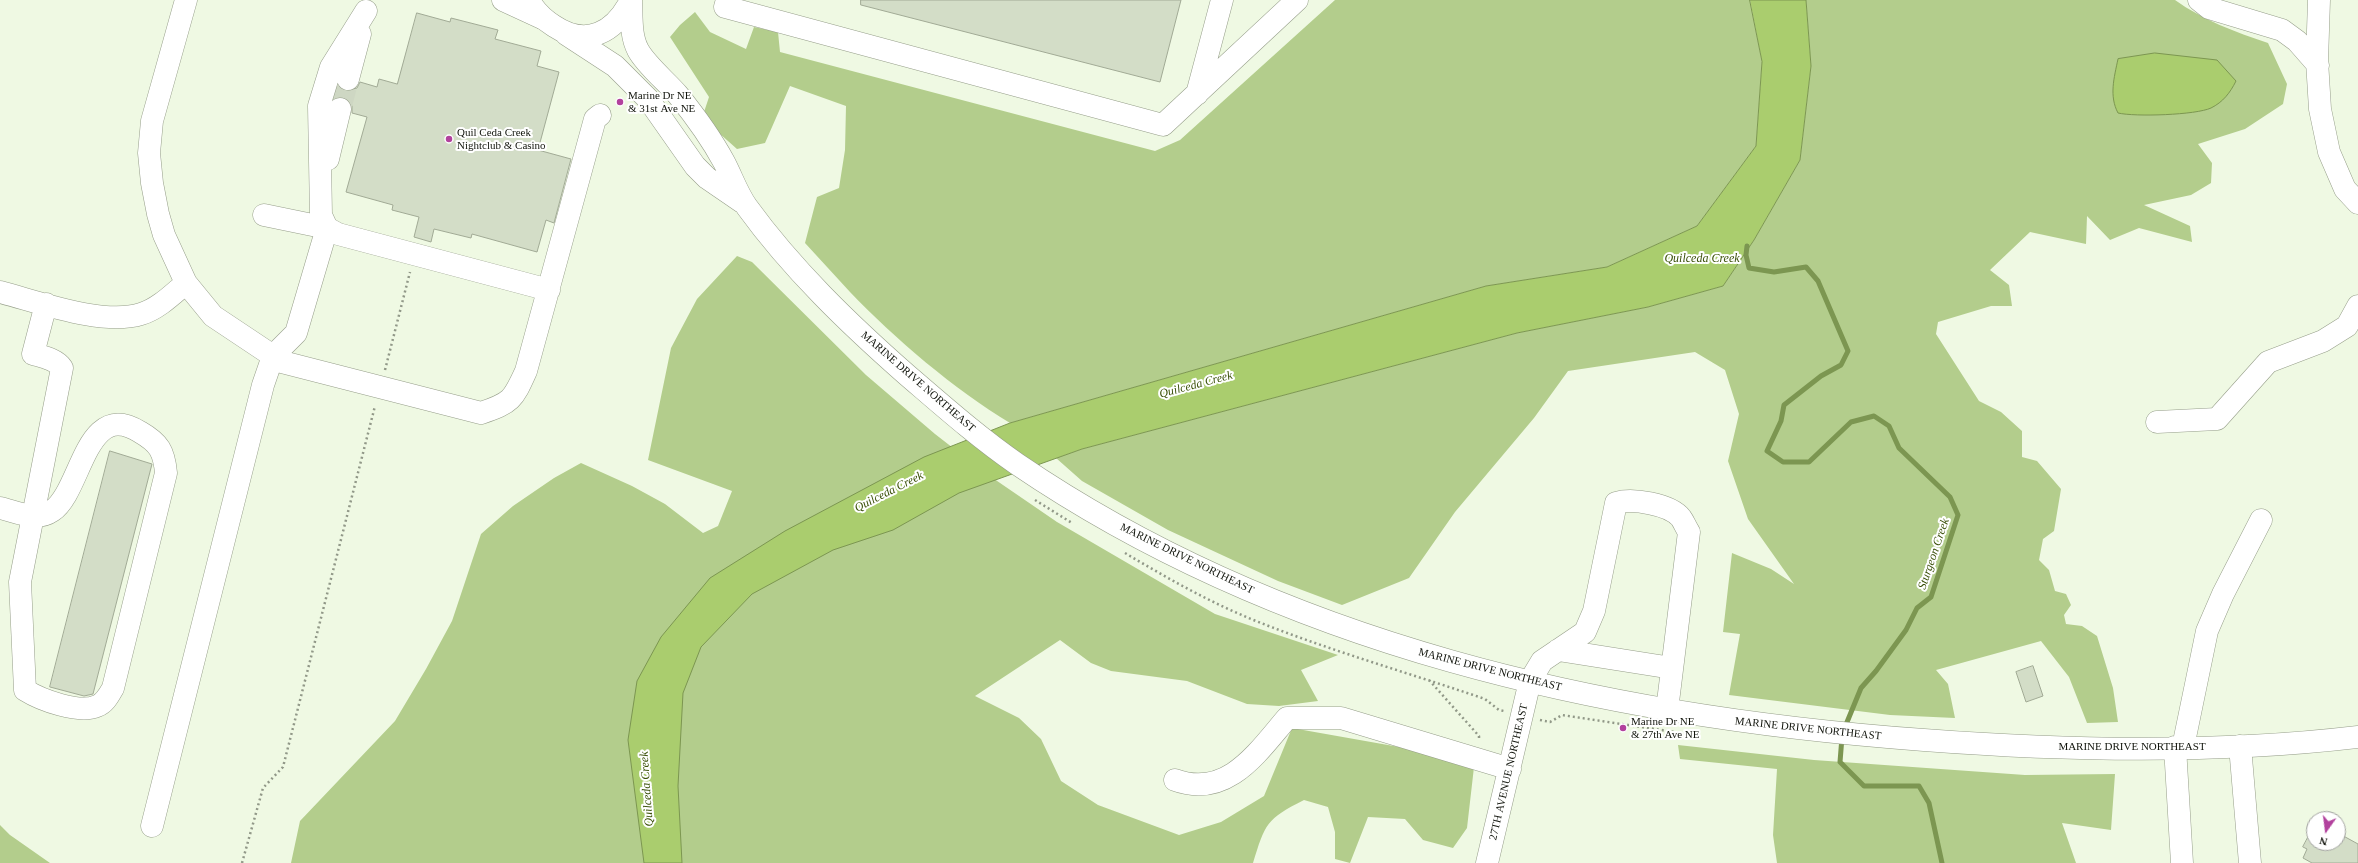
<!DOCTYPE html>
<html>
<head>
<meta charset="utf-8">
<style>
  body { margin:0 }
  #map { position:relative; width:2358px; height:863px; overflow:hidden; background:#eff9e3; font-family:Georgia,serif }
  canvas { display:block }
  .north { position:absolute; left:2306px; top:811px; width:40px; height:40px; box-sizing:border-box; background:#fff; border:1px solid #a0a19e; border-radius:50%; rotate:194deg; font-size:11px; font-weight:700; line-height:16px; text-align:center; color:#11140c }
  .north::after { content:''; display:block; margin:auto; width:14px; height:18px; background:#b2419d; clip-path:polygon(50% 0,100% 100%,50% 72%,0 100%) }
</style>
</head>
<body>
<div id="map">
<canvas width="2358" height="863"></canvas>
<div class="north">N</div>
</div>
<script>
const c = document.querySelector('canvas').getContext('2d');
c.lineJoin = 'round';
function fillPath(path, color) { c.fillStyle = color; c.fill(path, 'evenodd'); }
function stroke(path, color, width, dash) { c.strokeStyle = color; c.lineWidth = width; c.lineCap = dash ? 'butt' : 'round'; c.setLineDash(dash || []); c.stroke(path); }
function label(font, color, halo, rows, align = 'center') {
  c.font = font + ' Georgia,serif'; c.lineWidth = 4; c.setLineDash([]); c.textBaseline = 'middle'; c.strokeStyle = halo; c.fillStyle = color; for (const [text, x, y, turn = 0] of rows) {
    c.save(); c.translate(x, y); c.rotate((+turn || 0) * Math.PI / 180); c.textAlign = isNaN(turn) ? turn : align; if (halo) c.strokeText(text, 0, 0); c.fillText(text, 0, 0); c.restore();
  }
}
fillPath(new Path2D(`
  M1335 0H1750L1762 62 1756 146 1697 226 1607 267 1486 286 1010 423C955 390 894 338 850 292 835 276 820 259 805 243L817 197 839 188 845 150 846 106 790 86 765 143 737 149 702 118 709 97 670 37 680 25 695 12 710 32 746 49 754 27 778 32 780 52 1155 151 1180 140Z
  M1806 0H2175C2203 20 2235 32 2268 43L2287 84 2283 104 2245 129 2198 144 2212 163 2211 183 2191 195 2144 205 2190 226 2192 242 2139 228 2110 240 2087 216 2086 244 2030 232 1990 270 2009 285 2012 306H1991L1938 322 1936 334 1979 401 2001 412 2022 431V457L2037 461 2061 489 2054 531 2043 539 2039 560 2049 570 2055 591 2066 594 2071 605 2064 615 2066 624 2082 626 2097 636 2113 688 2118 722 2087 723 2069 677 2041 641 1936 670 1948 684 1955 718 1890 715 1729 695 1740 634 1723 632 1732 553 1771 569 1794 584 1748 519 1728 461 1739 414 1725 370 1695 352 1568 371 1534 418 1455 512 1409 578 1342 605 1278 581 1168 530 1082 481 1056 458 1082 449 1517 333 1648 307 1723 286 1754 240 1800 160 1811 66Z
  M737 256 752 262 866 375 935 434 984 472 1057 522 1215 614 1338 655 1301 670 1318 701 1279 706 1247 704 1187 681 1111 671 1091 663 1060 640 975 696 1019 718 1041 739 1061 781 1098 805 1179 835 1221 822 1264 796 1292 728 1433 753 1474 767 1467 828 1453 848 1423 840 1405 819 1368 817 1350 863 1335 859V832L1328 807 1304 800C1266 819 1265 824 1253 863H291L300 821 395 721 426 669 452 621 481 534 513 506 554 478 581 463 632 486 665 504 703 533 718 526 732 491 648 460 671 348 697 299Z
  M1678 745 1814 760 2025 775 2115 774 2111 830 2062 823 2076 863H1777L1773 835 1777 769 1680 759Z
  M0 825 10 835 50 863H0Z`), '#b3cd8c');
const water = new Path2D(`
  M1750 0H1806L1811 66 1800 160 1754 240 1723 286 1648 307 1517 333 1082 449 959 493 893 530 833 550 752 594 701 647 683 693 678 786 682 863H644L628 740 637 681 661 637 710 578 785 531 924 457 1010 423 1486 286 1607 267 1697 226 1756 146 1762 62Z
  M2155 53 2217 60 2236 81C2230 93 2223 102 2211 108 2196 115 2135 117 2118 113 2109 96 2114 78 2118 59Z`);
fillPath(water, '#aacd6e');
stroke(water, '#7c9651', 1);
stroke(new Path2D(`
  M1747 246 1746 255 1749 268 1774 272 1806 267 1818 281 1848 351 1841 365 1821 376 1784 405 1781 421 1767 451 1783 462H1809L1851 422 1874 416 1889 426 1899 448 1950 497 1958 515 1931 597 1917 608 1906 630 1876 671 1861 688 1845 727
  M1842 737 1840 762 1864 786H1919L1929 803 1942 863`), '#7c9651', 5);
const building = new Path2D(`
  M861 0H1181L1160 82 861 5Z
  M417 13 450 22 451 18 498 30 495 39 541 51 537 66 559 72 538 150 571 159 554 223 546 220 537 252 472 234 471 238 434 229 431 242 414 237 419 217 392 210 393 205 346 192 367 117 352 113V106L348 100 343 97 334 98 338 86 345 91 357 88 360 82 377 87 379 79 397 84Z
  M110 451 152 464 93 694 84 696 50 687Z
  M2033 666 2043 696 2026 702 2016 672Z
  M2312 830 2314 831V843H2335L2338 845V833L2358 844V863H2312L2303 858 2307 849 2303 847Z`);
fillPath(building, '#d3ddc7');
stroke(building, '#a1aa95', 1);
stroke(new Path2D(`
  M340 109 348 79`), '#ced7c3', 22, [22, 11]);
const minor = new Path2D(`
  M186 0 152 121 149 153 152 183 158 214 164 235 186 283 213 316 282 362 481 413C511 403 513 400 526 371L595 119 600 115
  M503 0 542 18
  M727 0 725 7 1163 125 1297 0
  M2199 0 2209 8 2282 30 2297 41 2318 65
  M2319 0 2317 61 2320 109 2329 152 2345 189 2358 203
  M366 11 331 67 319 106 321 215 327 228 338 234 549 290
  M348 79 360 34
  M1197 94 1222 0
  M328 159 340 109
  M0 292C39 302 103 326 141 314 158 309 173 294 186 283
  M2157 422 2217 419 2268 362 2323 341 2347 326 2358 306
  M0 508C17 512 36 522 52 511 82 491 85 398 140 432 159 443 164 451 166 473L113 688C109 695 105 703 97 706 79 714 41 700 25 690L20 582 62 368C56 359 43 357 33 354L46 304
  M1558 650 1672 668
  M2240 746 2250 863
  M2175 747 2182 863
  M2183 747 2207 631 2223 594 2261 520
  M1175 780C1227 799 1257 753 1287 718H1341L1510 769
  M152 826 263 385 273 356 296 333 327 228 264 215
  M1487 863 1530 681 1542 661 1585 632 1594 611 1616 503C1632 498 1670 504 1681 518 1684 522 1686 528 1689 532L1667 710`);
const major = new Path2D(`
  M529 0C535 12 543 19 554 26 587 48 615 32 631 0
  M631 0C632 16 630 35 638 50 646 65 667 82 678 95 695 116 711 138 724 162 732 177 737 193 747 207 792 269 849 324 907 375 942 405 978 437 1017 464 1283 645 1607 717 1924 740 2068 751 2215 754 2358 737
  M566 34 615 66 648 99 695 166 707 178 742 202`);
stroke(minor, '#969e8a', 23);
stroke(major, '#969e8a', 23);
stroke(new Path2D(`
  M385 370 410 272
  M1035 500 1072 523
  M1125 553C1167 578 1211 603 1256 621 1331 651 1409 673 1485 699L1499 710 1504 711
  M1429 680 1479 736V741
  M1540 720 1550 722 1562 715 1681 733
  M242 863 263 788 283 767 375 406`), '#919888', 2.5, [2, 3]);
stroke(minor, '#fff', 22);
stroke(major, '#fff', 22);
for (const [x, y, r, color] of [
  [620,102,4,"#b2419d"],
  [449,139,4,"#b2419d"],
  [1623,728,4,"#b2419d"]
]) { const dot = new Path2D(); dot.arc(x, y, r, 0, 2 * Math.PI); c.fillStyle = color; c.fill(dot); stroke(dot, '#fff', 1.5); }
label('11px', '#11140c', '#fff', [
  ["Marine Dr NE",628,96],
  ["& 31st Ave NE",628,109],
  ["Quil Ceda Creek",457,133],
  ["Nightclub & Casino",457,146],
  ["Marine Dr NE",1631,722],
  ["& 27th Ave NE",1631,735]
], 'left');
label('11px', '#11140c', '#fff', [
  ["MARINE DRIVE NORTHEAST",918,382,41],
  ["MARINE DRIVE NORTHEAST",1187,559,26],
  ["MARINE DRIVE NORTHEAST",1490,670,14],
  ["MARINE DRIVE NORTHEAST",1808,729,6],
  ["MARINE DRIVE NORTHEAST",2132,747],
  ["27TH AVENUE NORTHEAST",1509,772,-77]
]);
label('italic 12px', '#394f07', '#fff', [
  ["Quilceda Creek",1702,259],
  ["Quilceda Creek",1196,385,-15],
  ["Quilceda Creek",889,492,-27],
  ["Sturgeon Creek",1934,554,-71],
  ["Quilceda Creek",647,789,-94]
]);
</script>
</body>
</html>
